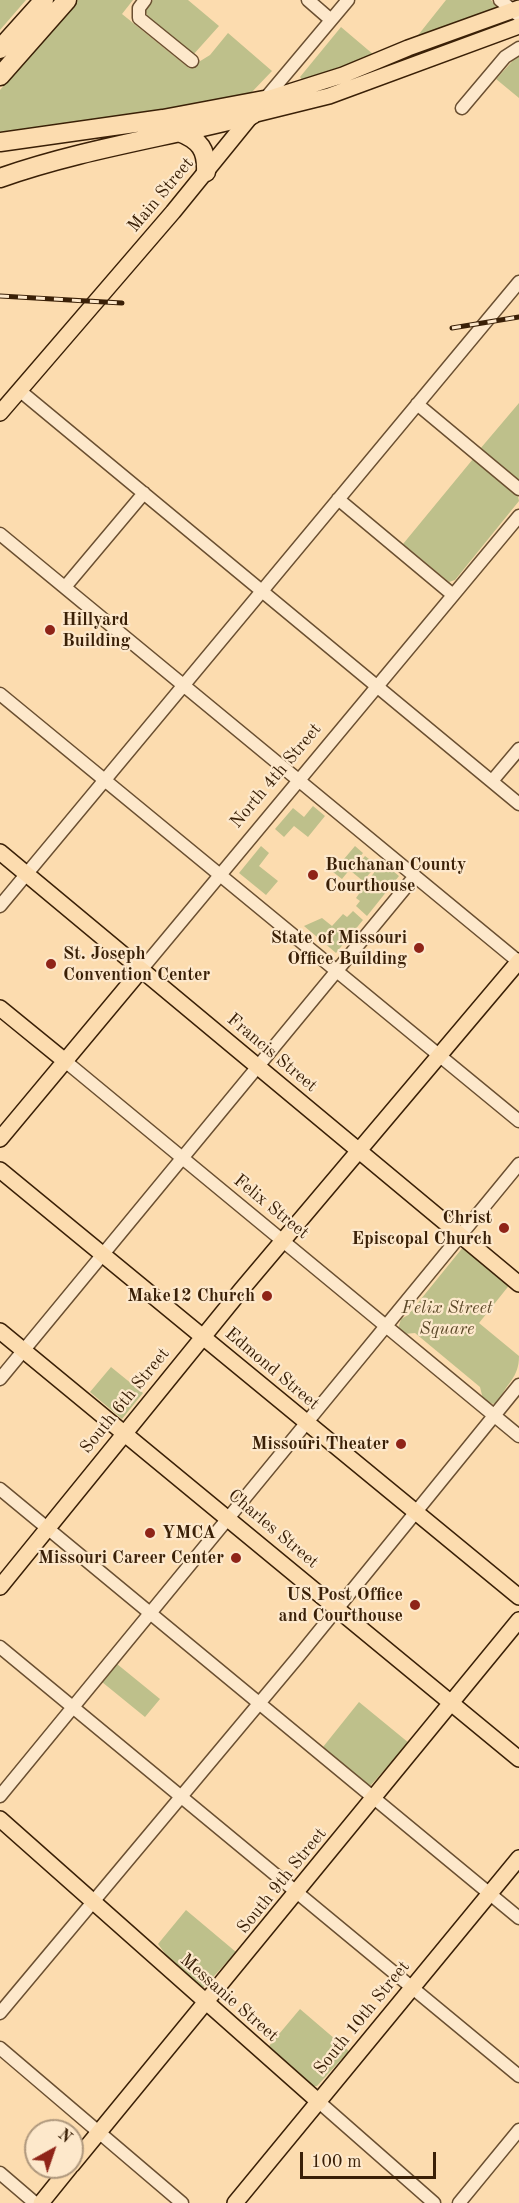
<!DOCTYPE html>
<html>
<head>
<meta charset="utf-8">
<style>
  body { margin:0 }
  #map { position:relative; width:519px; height:2203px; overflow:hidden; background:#fcdcaf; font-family:"Old Standard TT",serif }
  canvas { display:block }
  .north { position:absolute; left:24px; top:2119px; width:60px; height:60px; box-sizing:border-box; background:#fde8cb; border:2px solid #af987d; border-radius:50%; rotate:40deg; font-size:16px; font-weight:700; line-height:24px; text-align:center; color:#3a2007 }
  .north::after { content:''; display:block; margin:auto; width:21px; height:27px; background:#8f2418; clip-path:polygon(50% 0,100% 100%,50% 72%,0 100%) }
  .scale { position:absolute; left:300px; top:2152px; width:136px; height:27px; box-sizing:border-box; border:3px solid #3a2007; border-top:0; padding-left:8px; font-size:18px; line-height:21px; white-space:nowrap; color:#3a2007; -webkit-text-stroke:4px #fde8cb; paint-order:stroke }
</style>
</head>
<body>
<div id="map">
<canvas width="519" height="2203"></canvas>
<div class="north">N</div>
<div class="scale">100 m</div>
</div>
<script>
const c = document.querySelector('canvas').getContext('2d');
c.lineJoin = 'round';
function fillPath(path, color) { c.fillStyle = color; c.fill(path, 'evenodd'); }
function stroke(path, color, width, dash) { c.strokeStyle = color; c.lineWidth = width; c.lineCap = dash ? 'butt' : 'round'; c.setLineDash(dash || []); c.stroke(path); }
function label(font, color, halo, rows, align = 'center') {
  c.font = font + ' "Old Standard TT",serif'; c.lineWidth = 4.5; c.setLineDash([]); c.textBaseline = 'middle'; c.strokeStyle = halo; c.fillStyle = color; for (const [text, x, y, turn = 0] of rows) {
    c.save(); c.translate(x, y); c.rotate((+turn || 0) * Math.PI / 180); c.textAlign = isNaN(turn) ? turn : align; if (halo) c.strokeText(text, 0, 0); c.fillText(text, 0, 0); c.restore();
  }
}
fillPath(new Path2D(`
  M0 0H26L0 30Z
  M78 0H133L122 14 189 68 210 55 228 33 272 71 250 94 71 127 0 132V90Z
  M153 0H188L219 26 193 55 148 17 145 10Z
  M446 0H491L498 9 415 39Z
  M341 27 374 55 302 80 300 77Z
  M519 54V98L496 79Z
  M519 403V481L480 449Z
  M473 459 518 496 519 501 455 580 449 582 403 544Z
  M313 806 325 816 308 837 294 826 284 837 275 829 293 808 304 817Z
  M261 846 269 853 259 866 278 881 266 895 239 873Z
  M355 846 363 853 342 879 333 872Z
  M365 856 377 865 363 881 352 872Z
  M378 867 393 871 399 876 367 916 356 906 360 901 356 898Z
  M353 911 363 920 336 953 304 926 322 918 332 926 343 914 347 917Z
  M464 1246 511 1283 479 1323 519 1356C519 1379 506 1382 499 1402L493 1404 483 1399 480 1387 415 1333 404 1334 398 1329 401 1319 408 1315Z
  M111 1367 143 1393 122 1419 90 1392Z
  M117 1664 160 1699 145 1717 102 1682Z
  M359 1702 409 1743 370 1786 323 1747Z
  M186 1910 236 1952 204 1987H200L172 1963 158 1944Z
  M300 2009 349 2051 317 2086H313L269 2046Z`), '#bec08b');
const minor = new Path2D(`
  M145 0 139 8V18L192 61
  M308 0 331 20
  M500 0 518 15
  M264 100 348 0
  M462 108 505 57 519 48
  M19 390 519 804
  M417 404 519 489
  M338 499 453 595
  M0 534 519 962
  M65 587 144 493
  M0 694 519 1121
  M492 781 519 749
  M0 906 519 282
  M141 970 519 516
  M65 1061 519 1436
  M0 1379 415 876
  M0 1489 519 1918
  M0 1647 519 2076
  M0 1796 519 1164
  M0 2013 298 1657 519 1385
  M0 2048 182 2203
  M319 2102 434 2203
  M0 2173 35 2203
  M459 2203 519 2130`);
const major = new Path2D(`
  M252 115 329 96 519 26
  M0 413 173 212 264 100 343 75 408 48 519 8
  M0 852 519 1284
  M0 1008 65 1061
  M0 1139 141 970
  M0 1170 519 1597
  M0 1331 519 1759
  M0 1587 242 1289 519 961
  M0 1819 319 2102
  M72 2165 519 1620
  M41 2203 70 2167
  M235 2203 519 1858`);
const highway = new Path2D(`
  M0 49 44 0
  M0 76 67 0
  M179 132C200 140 207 150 206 172
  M0 142 163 119 264 100
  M0 178C82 149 168 137 252 115`);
stroke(minor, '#6a4f31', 15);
stroke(major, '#3a2007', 18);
stroke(highway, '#3a2007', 21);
stroke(minor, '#fde8cb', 12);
stroke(major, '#fcdcaf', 15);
stroke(highway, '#fcdcaf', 18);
const rail = new Path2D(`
  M0 296 122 303
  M452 328 519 317`);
stroke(rail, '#3a2007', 5);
stroke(rail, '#fde8cb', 3, [9]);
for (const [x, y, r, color] of [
  [50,630,6,"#8f2418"],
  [313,875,6,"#8f2418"],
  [419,948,6,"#8f2418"],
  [51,964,6,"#8f2418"],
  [504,1228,6,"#8f2418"],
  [267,1296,6,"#8f2418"],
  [401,1444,6,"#8f2418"],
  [150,1533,6,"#8f2418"],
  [236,1558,6,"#8f2418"],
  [415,1605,6,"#8f2418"]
]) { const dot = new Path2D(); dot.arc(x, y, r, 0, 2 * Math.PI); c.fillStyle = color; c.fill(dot); stroke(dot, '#fde8cb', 2); }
label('18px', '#3a2007', '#fde8cb', [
  ["Main Street",161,195,-50],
  ["North 4th Street",276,776,-50],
  ["Francis Street",272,1053,40],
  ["Felix Street",271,1207,39],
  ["Edmond Street",272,1369,40],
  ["South 6th Street",125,1401,-51],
  ["Charles Street",273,1529,40],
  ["South 9th Street",282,1881,-51],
  ["Messanie Street",229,1998,41],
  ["South 10th Street",362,2018,-51]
]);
label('bold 18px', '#3a2007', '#fde8cb', [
  ["Hillyard",62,620,"left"],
  ["Building",62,641,"left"],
  ["Buchanan County",325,865,"left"],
  ["Courthouse",325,886,"left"],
  ["State of Missouri",407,938],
  ["Office Building",407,959],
  ["St. Joseph",63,954,"left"],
  ["Convention Center",63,975,"left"],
  ["Christ",492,1218],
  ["Episcopal Church",492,1239],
  ["Make12 Church",255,1296],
  ["Missouri Theater",389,1444],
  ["YMCA",162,1533,"left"],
  ["Missouri Career Center",224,1558],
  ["US Post Office",403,1595],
  ["and Courthouse",403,1616]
], 'right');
label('italic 18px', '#5b4828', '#fde8cb', [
  ["Felix Street",447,1308],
  ["Square",447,1329]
]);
</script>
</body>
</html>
